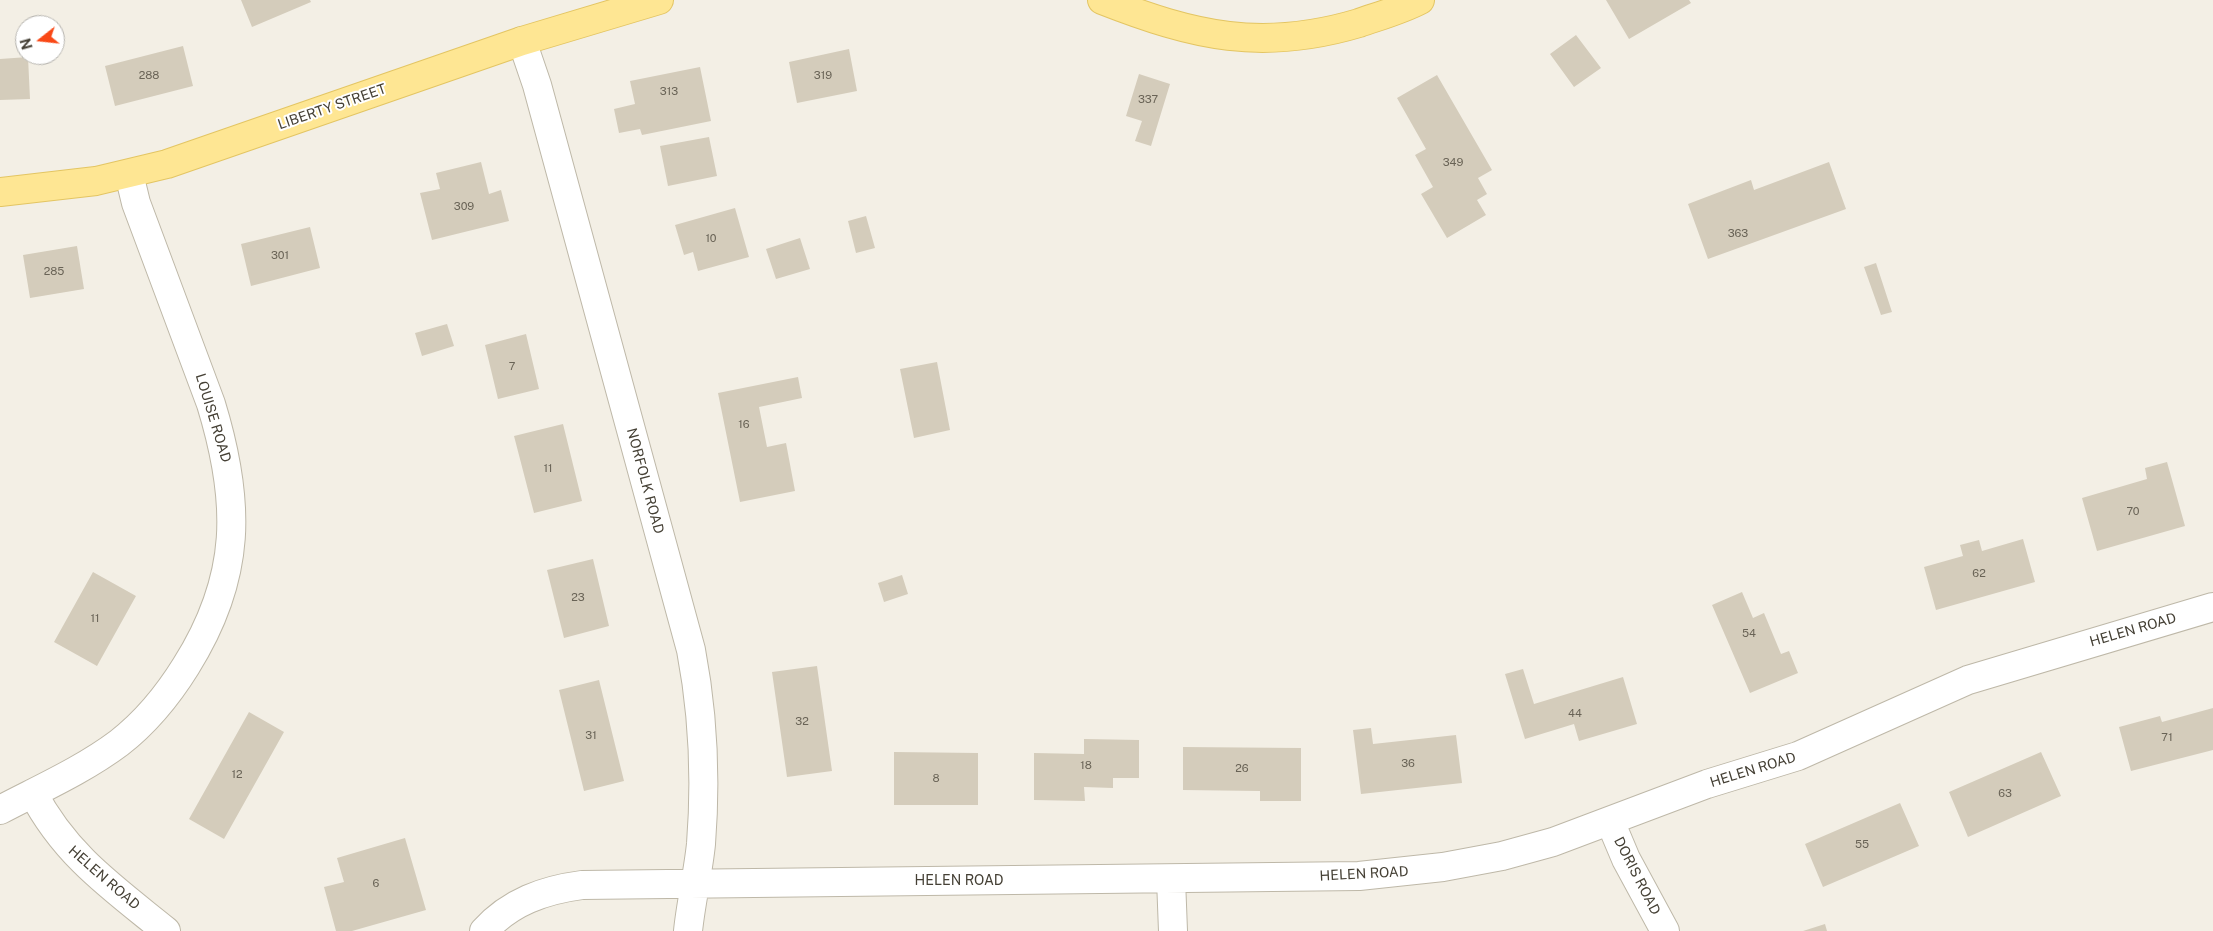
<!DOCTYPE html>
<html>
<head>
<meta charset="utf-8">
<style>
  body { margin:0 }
  #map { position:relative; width:2213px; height:931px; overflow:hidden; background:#f3efe5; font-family:"Public Sans",sans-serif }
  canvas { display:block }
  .north { position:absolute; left:15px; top:15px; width:50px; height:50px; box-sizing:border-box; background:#fff; border:1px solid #b5b3ae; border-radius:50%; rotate:254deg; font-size:14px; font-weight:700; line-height:20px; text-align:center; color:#454035 }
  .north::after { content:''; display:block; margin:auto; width:18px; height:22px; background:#f94816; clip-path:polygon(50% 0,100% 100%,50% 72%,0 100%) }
</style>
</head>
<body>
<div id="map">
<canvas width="2213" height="931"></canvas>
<div class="north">N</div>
</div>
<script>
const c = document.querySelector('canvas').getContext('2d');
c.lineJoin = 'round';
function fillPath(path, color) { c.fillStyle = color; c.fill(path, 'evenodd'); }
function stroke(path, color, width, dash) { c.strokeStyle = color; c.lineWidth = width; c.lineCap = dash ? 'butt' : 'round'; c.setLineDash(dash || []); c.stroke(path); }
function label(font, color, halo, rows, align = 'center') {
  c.font = font + ' "Public Sans",sans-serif'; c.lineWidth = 4; c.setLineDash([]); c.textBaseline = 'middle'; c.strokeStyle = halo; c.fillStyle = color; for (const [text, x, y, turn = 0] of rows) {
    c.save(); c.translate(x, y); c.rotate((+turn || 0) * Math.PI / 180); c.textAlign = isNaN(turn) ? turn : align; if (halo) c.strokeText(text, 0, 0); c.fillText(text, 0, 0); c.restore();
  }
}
fillPath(new Path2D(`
  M241 0H310L311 2 252 27Z
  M1606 0H1689L1691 3 1629 39Z
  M1576 35 1601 68 1574 87 1550 54Z
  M183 46 193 86 115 106 105 66Z
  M849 49 857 91 797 103 789 62Z
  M28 57 30 99 0 100V59Z
  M700 67 711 121 642 135 640 129 619 133 614 109 635 104 630 81Z
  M1139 74 1170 84 1151 146 1135 141 1142 121 1126 116Z
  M1437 75 1492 170 1478 178 1487 194 1477 200 1486 215 1447 238 1421 194 1433 187 1415 155 1426 149 1397 98Z
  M709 137 717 176 668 186 660 146Z
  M481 162 489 194 501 190 509 221 432 240 420 193 440 189 436 173Z
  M1829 162 1846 209 1708 259 1688 204 1751 180 1754 190Z
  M735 208 749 257 698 271 693 252 684 255 675 225Z
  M866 216 875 248 856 253 848 221Z
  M310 227 320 268 251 286 241 244Z
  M800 238 810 269 776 279 766 249Z
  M77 246 84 289 30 298 23 255Z
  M1876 263 1892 312 1881 315 1864 267Z
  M447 324 454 346 422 356 415 333Z
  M526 334 539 389 498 399 485 345Z
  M937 362 950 430 914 438 900 369Z
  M798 377 802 398 759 407 767 447 786 443 795 491 740 502 718 393Z
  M563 424 582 501 534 513 514 436Z
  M2167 462 2185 526 2097 551 2082 498 2147 479 2145 468Z
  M2023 539 2035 582 1936 610 1924 567 1963 556 1960 545 1979 540 1982 551Z
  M593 559 609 626 564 638 547 570Z
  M93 572 136 596 97 666 54 642Z
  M902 575 908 594 884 602 878 583Z
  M1742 592 1753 618 1764 613 1781 654 1789 651 1798 673 1750 693 1712 605Z
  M817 666 832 771 787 777 772 672Z
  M1523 669 1534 704 1623 677 1637 724 1579 741 1574 724 1525 739 1505 674Z
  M599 680 624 781 584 791 559 690Z
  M2213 708V750L2131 771 2119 727 2160 716 2162 722Z
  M249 712 284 732 224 839 189 819Z
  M1371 728 1373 744 1456 735 1462 783 1361 794 1353 730Z
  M1084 739 1139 740V778H1113V788L1084 787 1085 801 1034 800V753L1084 754Z
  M1183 747 1301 748V801H1260V791L1183 790Z
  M894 752 978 753V805H894Z
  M2041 752 2061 796 1968 837 1949 792Z
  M1900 803 1919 846 1823 887 1805 844Z
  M405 838 426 910 352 931H336L324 887 344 882 337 858Z
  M1825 924 1827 931H1803Z`), '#d4ccbb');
const minor = new Path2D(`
  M522 41 537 85 691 650C703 713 706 780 701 844 698 873 691 902 688 931
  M33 793C65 855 113 888 166 931
  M0 810C40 789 83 770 119 743 146 722 168 695 186 666 242 577 241 502 211 404L136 203 129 174
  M1610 821 1626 859 1665 931
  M1171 879 1173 931
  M484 931C510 902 544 890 582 885L1359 876 1443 867 1502 856 1553 842 1707 784 1798 756 1968 680 2213 607`);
const major = new Path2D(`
  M1102 0C1194 36 1262 52 1359 23 1379 16 1401 10 1420 0
  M0 192 96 181 167 164 522 41 659 0`);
stroke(minor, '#beb8a8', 30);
stroke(major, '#e3c563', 30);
stroke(minor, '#fff', 28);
stroke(major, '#fee693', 28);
label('11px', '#696356', null, [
  ["288",149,76],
  ["319",823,76],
  ["313",669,92],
  ["337",1148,100],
  ["349",1453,163],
  ["309",464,207],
  ["363",1738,234],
  ["10",711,239],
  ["301",280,256],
  ["285",54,272],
  ["7",512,367],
  ["16",744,425],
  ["11",548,469],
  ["70",2133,512],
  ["62",1979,574],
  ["23",578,598],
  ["11",95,619],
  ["54",1749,634],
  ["44",1575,714],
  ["32",802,722],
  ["31",591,736],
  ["71",2167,738],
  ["36",1408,764],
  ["18",1086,766],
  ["26",1242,769],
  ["12",237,775],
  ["8",936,779],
  ["63",2005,794],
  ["55",1862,845],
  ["6",376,884]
]);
label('14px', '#454035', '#fff', [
  ["LIBERTY STREET",332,107,-19],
  ["LOUISE ROAD",213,418,73],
  ["NORFOLK ROAD",645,481,75],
  ["HELEN ROAD",2133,630,-16],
  ["HELEN ROAD",1753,770,-17],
  ["HELEN ROAD",1364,874,-3],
  ["DORIS ROAD",1637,876,63],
  ["HELEN ROAD",104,878,41],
  ["HELEN ROAD",959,881]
]);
</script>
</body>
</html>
